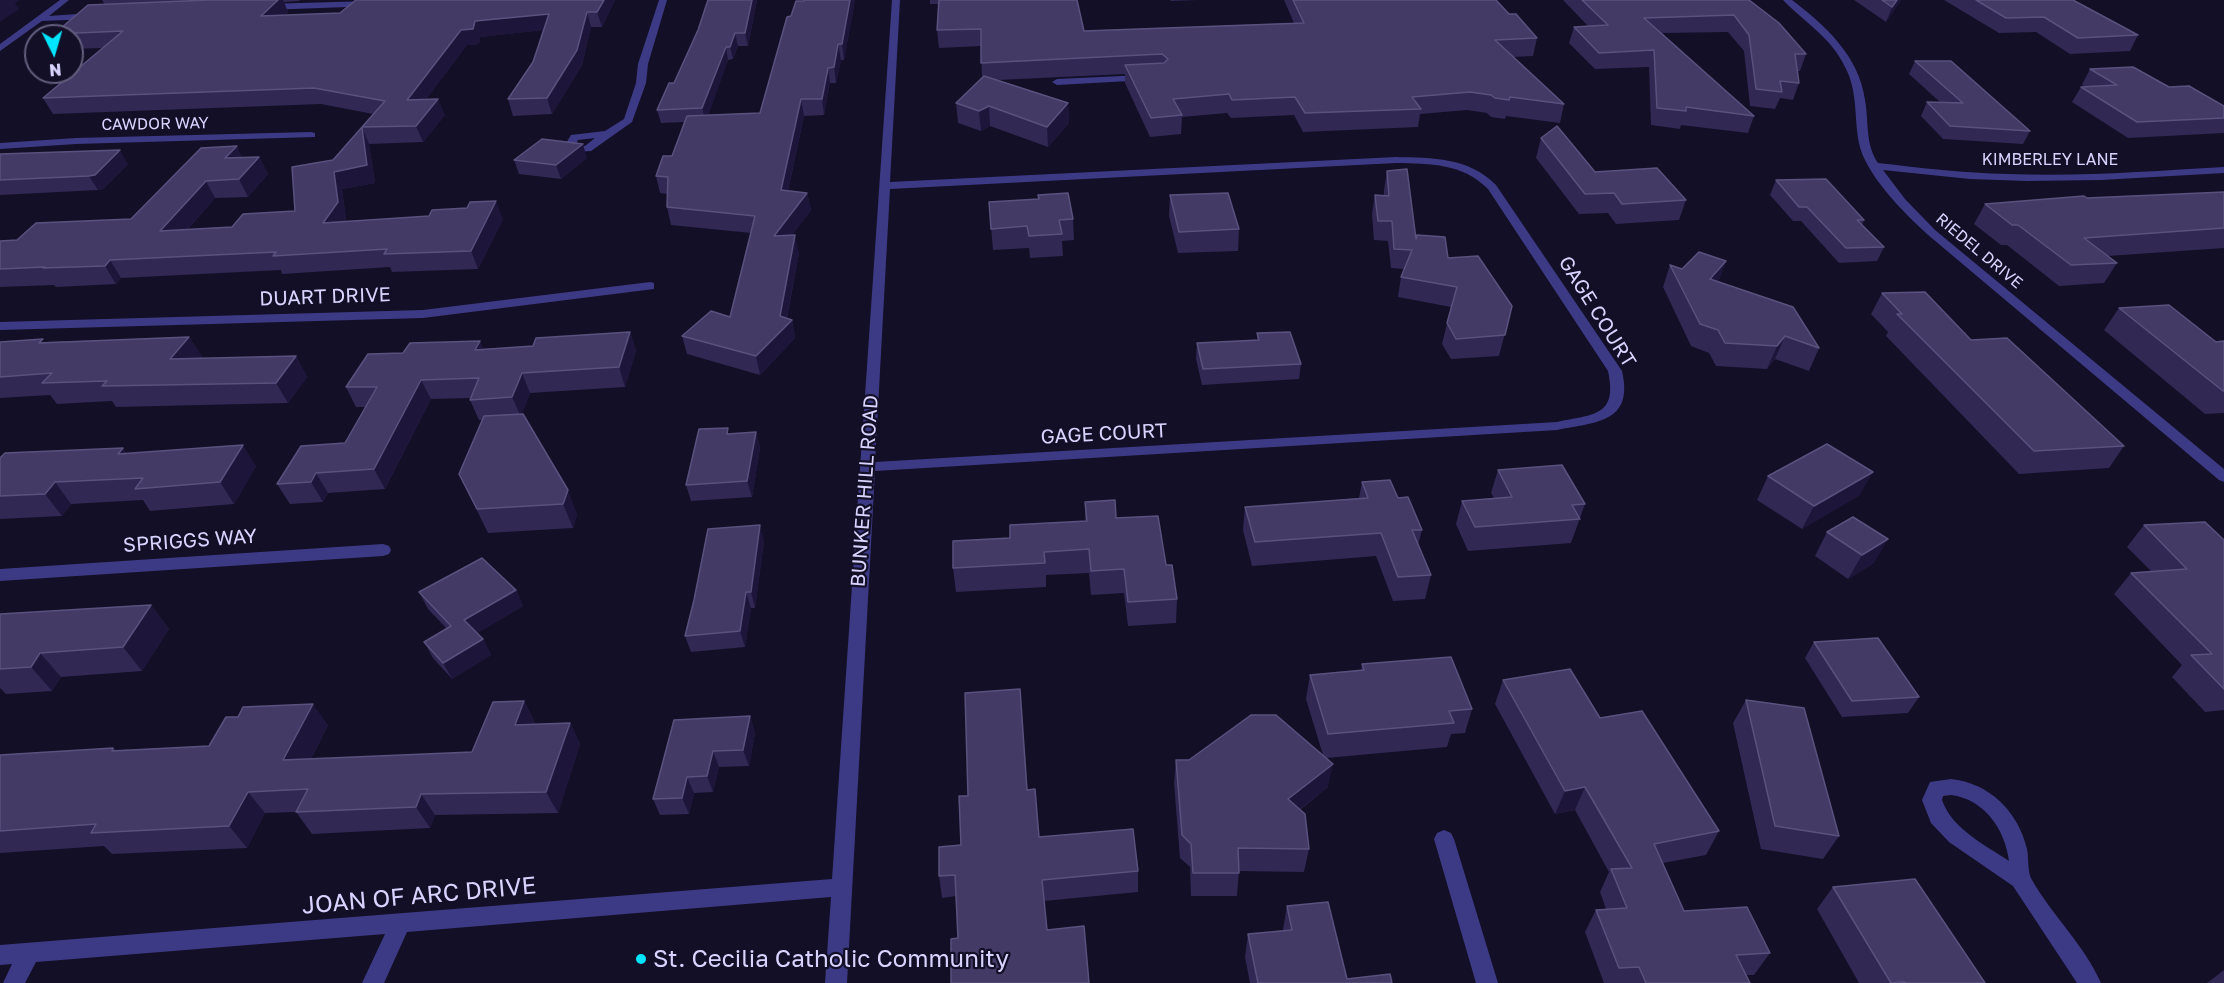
<!DOCTYPE html>
<html>
<head>
<meta charset="utf-8">
<style>
  body { margin:0 }
  #map { position:relative; width:2224px; height:983px; overflow:hidden; background:#130f26; font-family:"Golos Text",sans-serif }
  canvas { display:block }
  .north { position:absolute; left:24px; top:24px; width:60px; height:60px; box-sizing:border-box; background:#130f26; border:2px solid #625e7d; border-radius:50%; rotate:175deg; font-size:16px; font-weight:700; line-height:24px; text-align:center; color:#d9d4ff }
  .north::after { content:''; display:block; margin:auto; width:21px; height:27px; background:#00e5ff; clip-path:polygon(50% 0,100% 100%,50% 72%,0 100%) }
</style>
</head>
<body>
<div id="map">
<canvas width="2224" height="983"></canvas>
<div class="north">N</div>
</div>
<script>
const c = document.querySelector('canvas').getContext('2d');
c.lineJoin = 'round';
function fillPath(path, color) { c.fillStyle = color; c.fill(path, 'evenodd'); }
function stroke(path, color, width, dash) { c.strokeStyle = color; c.lineWidth = width; c.lineCap = dash ? 'butt' : 'round'; c.setLineDash(dash || []); c.stroke(path); }
function label(font, color, halo, rows, align = 'center') {
  c.font = font + ' "Golos Text",sans-serif'; c.lineWidth = 4.5; c.setLineDash([]); c.textBaseline = 'middle'; c.strokeStyle = halo; c.fillStyle = color; for (const [text, x, y, turn = 0] of rows) {
    c.save(); c.translate(x, y); c.rotate((+turn || 0) * Math.PI / 180); c.textAlign = isNaN(turn) ? turn : align; if (halo) c.strokeText(text, 0, 0); c.fillText(text, 0, 0); c.restore();
  }
}
fillPath(new Path2D(`
  M60 0H69L49 16 92 13 96 16 92 19 42 21 0 51V44Z
  M659 0H667L648 64 646 83 632 122 591 151 577 152 565 145 571 135 605 131 624 119 636 83 638 64ZM595 138 585 146 576 144 578 140Z
  M892 0H900L890 182 1396 157C1433 158 1468 157 1496 185L1622 371C1634 423 1596 422 1557 430L875 471 847 983H825L831 897 407 932 384 983H362L385 934 36 962 25 983H3L12 964 0 965V945L832 879ZM1396 163C1431 164 1462 163 1488 189L1608 371C1618 417 1593 414 1557 422L875 462 890 189Z
  M1783 0H1792C1825 25 1859 56 1865 100 1869 122 1865 144 1878 163 1921 168 1964 173 2007 174 2080 177 2152 171 2224 167V173L2101 180 2027 181 1970 179 1883 170 1905 199 1935 230 2224 469V482L2219 480 1927 234C1904 213 1865 174 1859 143 1854 117 1858 91 1845 67 1831 37 1804 22 1783 0Z
  M371 1 375 4 374 6 266 10 262 7 266 4Z
  M1144 75 1147 76V80L1057 85 1052 82 1057 79Z
  M311 132 315 133V137L76 144 0 149V143L76 138Z
  M650 282 654 283V289L423 318 0 330V322L423 310Z
  M383 544 389 546 391 550 389 554 383 556 0 581V569Z
  M1951 779C1989 783 2018 811 2027 849 2029 858 2027 872 2032 880 2052 915 2085 946 2101 983H2077L2013 886 1949 842 1931 823 1922 800 1930 782ZM1951 795C1984 799 2005 829 2009 861 1984 844 1952 829 1942 800L1943 796Z
  M1444 830 1451 833 1454 839 1498 983H1476L1434 839 1437 833Z`), '#3d3a85');
fillPath(new Path2D(`
  M102 0H300L299 1 284 2 288 12 285 15 340 13 615 0 602 27H591L582 65 552 114 513 116 508 99 533 62 543 30 480 37 479 44 467 45 426 99 445 115 423 142 369 144 375 183 342 189 346 220 345 221 503 219 478 269 392 272 390 267 282 274 281 270 121 278 116 284 56 287 54 285 0 287V241L17 240 131 219 242 157H259L268 174 248 197 215 198 188 229 232 227 295 211 333 160 373 114 321 104 53 114 43 98 103 48 72 49V36H55L54 34 105 5Z
  M757 0 748 46H738L733 59 728 60 708 115 760 113 791 16 855 0 844 60H841L836 83H830L824 115 804 116 788 191 807 193 811 210 792 235 799 253 787 318 792 320 795 338 760 375 687 354 682 336 730 317 751 233 671 225 667 207V194L660 193 656 176 672 156 684 122 661 123 657 110Z
  M930 0H1077L1084 31 1294 23 1284 0H1496L1509 14 1537 38 1533 56 1513 57 1564 104 1560 123 1506 116 1505 119 1491 117 1487 113 1467 110 1420 114 1418 127 1303 132 1294 115 1231 118 1227 113 1182 117 1181 134 1150 137 1125 83V74L998 80 1068 103 1069 123 1048 147 990 126 981 131 958 123 956 103 982 77 981 46 939 48 937 30 938 4H930Z
  M1170 0H1198L1171 1Z
  M1563 0H1749L1806 54 1800 71H1797L1799 83 1793 100 1780 98 1775 109 1750 106 1744 51 1728 32 1662 33 1754 116 1748 133 1681 125 1680 129 1651 125 1649 67 1595 69 1569 43 1574 27 1588 26Z
  M1854 0H1901L1886 22Z
  M1944 0H2073L2138 35 2130 51 2070 54 2036 32 1999 33Z
  M1915 61 2030 131 2023 144 1943 139 1921 116 1927 102 1941 103 1909 74Z
  M2090 69 2169 87 2224 106V133L2128 138 2072 102 2081 87 2085 86 2082 85Z
  M1541 138 1595 172 1686 200 1679 220 1616 224 1608 213 1579 214 1536 158Z
  M0 154 128 164 103 189 98 190 0 195Z
  M587 158 561 179 519 174 514 160Z
  M1387 171 1416 239 1448 258 1512 306 1499 356 1451 359 1442 344 1451 307 1398 297 1401 277 1404 269 1391 268 1388 241 1374 240 1372 214 1375 195H1384V190Z
  M1776 180 1864 220 1862 225 1884 247 1877 261 1839 263 1801 221H1793L1770 195Z
  M2224 192V248L2108 256 2117 263 2104 283 2059 286 2007 245H2001L1974 224 1985 204Z
  M1170 195 1239 229 1238 251 1178 253 1169 216Z
  M989 202 1073 219 1074 240 1062 241 1063 256 1030 258 1029 248 993 250Z
  M1726 261 1718 282 1819 348 1809 371 1775 359 1767 369 1716 366 1709 353 1691 346 1663 287 1670 265 1682 269Z
  M1882 293 1971 340 2124 446 2109 468 2019 474 1886 336 1888 332 1871 314Z
  M2119 308 2216 342 2224 341V413L2205 414 2104 330Z
  M630 332 636 351 625 387 530 393 522 414 577 514 573 528 488 533 459 474 482 420H479L470 400 471 398 431 399 385 489 328 493 323 502 290 504 277 484 345 443 366 407H356L346 387 403 353 480 341 483 349 533 346Z
  M1257 333 1301 364 1299 379 1202 385 1196 359 1197 343 1257 340Z
  M189 337 202 357 200 359 296 356 307 377 288 403 116 407 112 401 57 404 50 395 0 398V342H45Z
  M756 432 760 448 752 497 691 501 686 485 730 434Z
  M123 448 126 453 256 466 234 504 150 511 143 500 71 504 62 516 0 519V458Z
  M1498 470 1585 504 1571 543 1468 551 1456 524 1462 501 1494 498 1491 493Z
  M1768 476 1860 495 1802 529 1757 500Z
  M1362 482 1398 498 1422 530 1418 545 1431 575 1425 599 1393 601 1376 556 1252 566 1243 530 1245 507 1359 498Z
  M1085 502 1116 518 1166 565 1177 599 1176 623 1128 626 1124 593 1091 595 1089 573 1046 575V587L956 592 953 568 1010 538 1085 521Z
  M2144 525 2224 540V710L2205 712 2172 677 2182 665 2114 594 2131 573 2151 571 2127 547Z
  M1827 532 1874 563 1848 579 1815 556Z
  M764 541 755 608H751L745 647 691 652 685 636Z
  M516 590 523 606 477 633 483 639 491 655 452 679 433 658 424 642 447 629 428 609 419 592Z
  M151 605 169 629 142 671 61 677 52 691 6 694 0 688V614Z
  M1814 642 1919 697 1908 713 1842 717 1805 658Z
  M1362 664 1472 709 1465 733 1451 734 1447 747 1326 758 1328 787 1300 810 1309 849 1304 872 1239 871 1237 896H1191L1190 867 1180 858 1174 783 1176 760 1323 755 1306 699 1310 675 1361 671Z
  M1503 680 1600 718 1719 831 1706 855 1663 863 1684 911 1770 953 1754 975H1746L1750 983H1604L1585 932 1596 910 1606 909 1600 892 1609 872 1575 810 1555 814 1495 704Z
  M1746 700 1839 836 1823 859 1761 849 1733 723Z
  M524 701 535 723 534 724 570 723 580 744 558 813 435 815 430 828 312 834 296 812 265 813 247 848 112 854 104 846 0 853V755L113 748 116 750 209 746 328 725 311 759 472 752Z
  M750 716 755 733 749 766 719 767 713 792 694 793 689 814 660 815 653 799Z
  M1027 790 1039 837 1138 871V892L1044 901 958 938 956 896 942 898 939 876 961 845Z
  M1833 887 1985 983H1859L1817 909Z
  M1287 906 1347 979 1392 983H1250L1245 957 1248 934 1283 931V929Z
  M2224 970V983H2207Z`), '#312854');
fillPath(new Path2D(`
  M0 0H20L15 3 19 9 0 22Z
  M278 0H283L288 12 268 31 261 16Z
  M604 0H615L602 27 597 12Z
  M752 0H757L748 46 745 33Z
  M850 0H855L844 60 842 44Z
  M1897 0H1901L1886 22 1892 7Z
  M587 12 591 27 582 65 552 114 547 98Z
  M549 14 553 29 480 37 479 44 467 45 414 116 407 100 461 30 475 21Z
  M735 33 738 46 733 59 730 47Z
  M838 44 841 60 836 83 834 67Z
  M726 47 728 60 706 122 702 108Z
  M828 68 830 83 824 115 822 99Z
  M438 99 445 115 423 142 416 126Z
  M801 99 804 116 784 208 781 190Z
  M1068 103 1069 123 1048 147 1047 127Z
  M989 106 990 126 981 131 979 111Z
  M362 127 369 144 375 183 342 189 346 220 332 241 323 223 334 172Z
  M583 144 587 158 561 179 556 165Z
  M237 146 245 163 225 158Z
  M120 150 128 164 103 189 98 190 89 176Z
  M259 157 268 174 248 197 239 179Z
  M206 181 215 198 170 249 160 231Z
  M807 193 811 210 778 254 774 236Z
  M496 201 503 219 478 269 471 251Z
  M795 235 799 253 785 326 792 320 795 338 760 375 756 356 780 316Z
  M110 260 121 278 116 284 105 266Z
  M1726 261 1718 283 1710 279Z
  M630 332 636 351 625 387 619 367Z
  M1785 336 1775 359 1767 369 1777 346Z
  M189 337 202 357 183 380 170 359Z
  M480 341 488 361 475 350Z
  M296 356 307 377 288 403 276 383Z
  M522 373 530 393 521 417 512 397Z
  M421 380 431 399 385 489 374 469Z
  M756 432 760 448 752 497 747 481Z
  M243 445 256 466 234 504 220 482Z
  M123 448 138 469 118 454Z
  M1873 472 1860 495 1802 529 1814 506Z
  M316 473 328 493 323 502 311 482Z
  M55 482 71 504 62 516 45 494Z
  M568 490 577 514 573 528 563 504Z
  M760 525 764 541 755 608 751 592Z
  M1888 539 1874 563 1848 579 1862 555Z
  M516 590 523 606 473 636 464 620Z
  M746 592 751 608 745 647 740 631Z
  M151 605 169 629 142 671 123 647Z
  M483 639 491 655 452 679 443 663Z
  M40 653 61 677 52 691 31 667Z
  M524 701 535 723 526 747 515 725Z
  M313 704 328 725 299 782 283 760Z
  M750 716 755 733 749 766 743 750Z
  M570 723 580 744 558 813 546 792Z
  M713 751 719 767 713 792 707 776Z
  M1333 764 1328 787 1284 822 1288 799Z
  M687 777 694 793 689 814 682 798Z
  M1585 787 1575 810 1555 814 1565 791Z
  M248 792 265 813 247 848 229 826Z
  M421 794 435 815 430 828 416 807Z`), '#1d163a');
const building = new Path2D(`
  M209 0H278L261 16 340 13 356 0H604L597 12H587L577 50 547 98 508 99 533 62 549 14 475 21 473 29 461 30 407 100 438 99 416 126 362 127 367 165 334 172 338 202 323 223 429 216 432 210 467 208 470 202 496 201 471 251 384 254 387 249 273 256 276 252 110 260 105 266 43 268 45 267 0 269V241L17 240 36 223 131 219 201 148 237 146 225 158 259 157 239 179 206 181 160 231 232 227 243 214 295 211 292 167 333 160 385 101 314 88 43 98 123 31 54 34 88 5Z
  M708 0H752L745 33H735L730 47H726L702 108 657 110 669 83H674L698 30Z
  M804 0H850L842 44H838L834 67 828 68 822 99H801L781 190 807 193 774 236 795 235 780 316 792 320 756 356 682 336 711 311 730 317 755 216 667 207 668 177 656 176 663 156H672L687 116 760 113 787 17 791 16 796 1H804Z
  M939 0H1077L1084 31 1304 23 1293 0H1496L1509 14H1516L1537 38 1495 40 1564 104 1510 97 1509 100 1495 98 1491 95 1470 92 1412 97 1421 109 1305 113 1295 97 1232 100 1229 94 1173 99 1182 115 1151 118 1125 65 1164 63 1168 59 1162 54 981 63V29L937 30Z
  M1582 0H1749L1779 23 1806 54H1795L1799 83 1780 81 1782 92 1756 89 1749 35 1734 15 1644 18 1754 116 1686 107V111L1657 108 1654 50 1599 53 1574 27 1608 25Z
  M1882 0H1897L1892 7Z
  M1976 0H2073L2138 35 2078 38 2044 17 2006 18Z
  M1915 61H1951L2030 131 1950 126 1927 102 1963 103Z
  M2133 67 2169 87 2189 86 2224 106V118L2137 122 2081 87 2117 85 2090 69Z
  M984 76 1068 103 1047 127 989 106 979 111 956 103Z
  M1557 126 1595 172 1657 168 1686 200 1622 204 1614 193 1585 194 1541 138Z
  M542 139 583 144 556 165 514 160Z
  M120 150 95 175 89 176 0 180V154Z
  M1407 169 1416 239 1417 235 1445 237 1448 258 1478 256 1512 306 1505 335 1456 339 1447 323 1457 287 1401 277 1412 250 1394 249 1392 221H1378L1375 195 1389 196 1387 171Z
  M1826 179 1864 220H1857L1884 247 1846 248 1807 207H1799L1776 180Z
  M2224 192V228L2084 238 2117 263 2071 265 2018 225H2012L1985 204 2084 196 2087 198Z
  M1068 193 1073 219 1059 220 1062 234 1029 236 1027 226 991 229 989 202 1039 199 1038 195Z
  M1228 193 1239 229 1179 232 1170 195Z
  M1699 252 1726 261 1710 279 1793 307 1819 348 1785 336 1777 346 1725 343 1718 330 1700 324 1670 265 1682 269Z
  M1925 292 1971 340 2007 338 2124 446 2034 451 1897 314H1902L1882 293Z
  M2169 305 2216 342 2224 341V391H2223L2119 308Z
  M630 332 619 367 522 373 512 397 470 400 479 378 421 380 374 469 316 473 311 482 277 484 301 446 345 443 377 387H346L368 354 403 353 410 343 480 341 475 350 533 346 536 338Z
  M1290 332 1301 364 1203 369 1197 343 1259 340 1257 333Z
  M189 337 170 359 296 356 276 383 102 386 107 381 42 383 52 373 0 377V342L43 339 39 343Z
  M523 414 568 490 563 504 477 509 459 474 484 416Z
  M728 428 727 434 756 432 747 481 686 485 699 429Z
  M1827 444 1873 472 1814 506 1768 476Z
  M243 445 220 482 135 489 143 478 55 482 45 494 0 496V458L5 453 123 448 118 454Z
  M1562 465 1585 504 1572 505 1580 519 1475 527 1462 501 1512 497 1498 470Z
  M1390 480 1398 498 1408 497 1422 530H1412L1431 575 1398 577 1381 533 1255 542 1245 507 1368 498 1362 482Z
  M1115 500 1116 518 1158 516 1166 565H1172L1177 599 1128 602 1124 569 1091 571 1089 549 1044 552 1045 563 953 568V541L1010 538V525L1087 521 1085 502Z
  M1853 517 1888 539 1862 555 1827 532Z
  M2205 522 2224 540V689L2191 655 2212 654 2131 573 2187 569 2144 525Z
  M760 525 751 592H746L740 631 685 636 694 600 708 529Z
  M482 558 516 590 464 620 483 639 443 663 424 642 451 626 419 592Z
  M151 605 123 647 40 653 31 667 0 669V614Z
  M1878 638 1919 697 1852 701 1814 642Z
  M1451 657 1472 709 1449 711 1454 723 1328 734 1310 675 1364 670 1362 664Z
  M1570 669 1600 718 1642 711 1719 831 1654 844 1684 911 1747 907 1770 953 1736 955 1750 983H1646L1639 967 1619 968 1596 910 1627 908 1611 869 1632 868 1585 787 1565 791 1503 680Z
  M1020 689 1027 790 1035 789 1039 837 1133 829 1138 871 1042 880 1047 930 1084 926 1089 983H951V939L958 938 955 875 939 876V847L961 845 959 796H968L965 693Z
  M1746 700 1804 708 1839 836 1775 826Z
  M524 701 515 725 570 723 546 792 421 794 416 807 296 812 308 789 248 792 229 826 91 833 96 824 0 831V755L113 748 112 751 209 746 226 717H238L243 707 313 704 283 760 472 752 493 702Z
  M1251 715H1276L1333 764 1288 799 1305 814 1309 849 1238 848 1239 873H1193L1191 844 1182 835 1176 760H1189Z
  M750 716 743 750 713 751 707 776 687 777 682 798 653 799 674 720Z
  M1915 879 1985 983H1905V982L1891 983 1833 887Z
  M1328 902 1347 979 1390 974 1392 983H1258L1248 934 1292 930 1287 906Z`);
fillPath(building, '#433a66');
stroke(building, '#5a527e', 1.5);
for (const [x, y, r, color] of [
  [641,959,6,"#00e5ff"]
]) { const dot = new Path2D(); dot.arc(x, y, r, 0, 2 * Math.PI); c.fillStyle = color; c.fill(dot); stroke(dot, '#130f26', 2); }
label('16px', '#d9d4ff', '#130f26', [
  ["CAWDOR WAY",155,124,-1],
  ["KIMBERLEY LANE",2050,160],
  ["RIEDEL DRIVE",1979,251,40]
]);
label('20px', '#d9d4ff', '#130f26', [
  ["DUART DRIVE",325,297,-2],
  ["GAGE COURT",1597,312,58],
  ["GAGE COURT",1104,434,-3],
  ["BUNKER HILL ROAD",865,491,-86],
  ["SPRIGGS WAY",190,541,-4]
]);
label('24px', '#d9d4ff', '#130f26', [
  ["JOAN OF ARC DRIVE",419,896,-5]
]);
label('24px', '#d9d4ff', '#130f26', [
  ["St. Cecilia Catholic Community",653,959]
], 'left');
</script>
</body>
</html>
